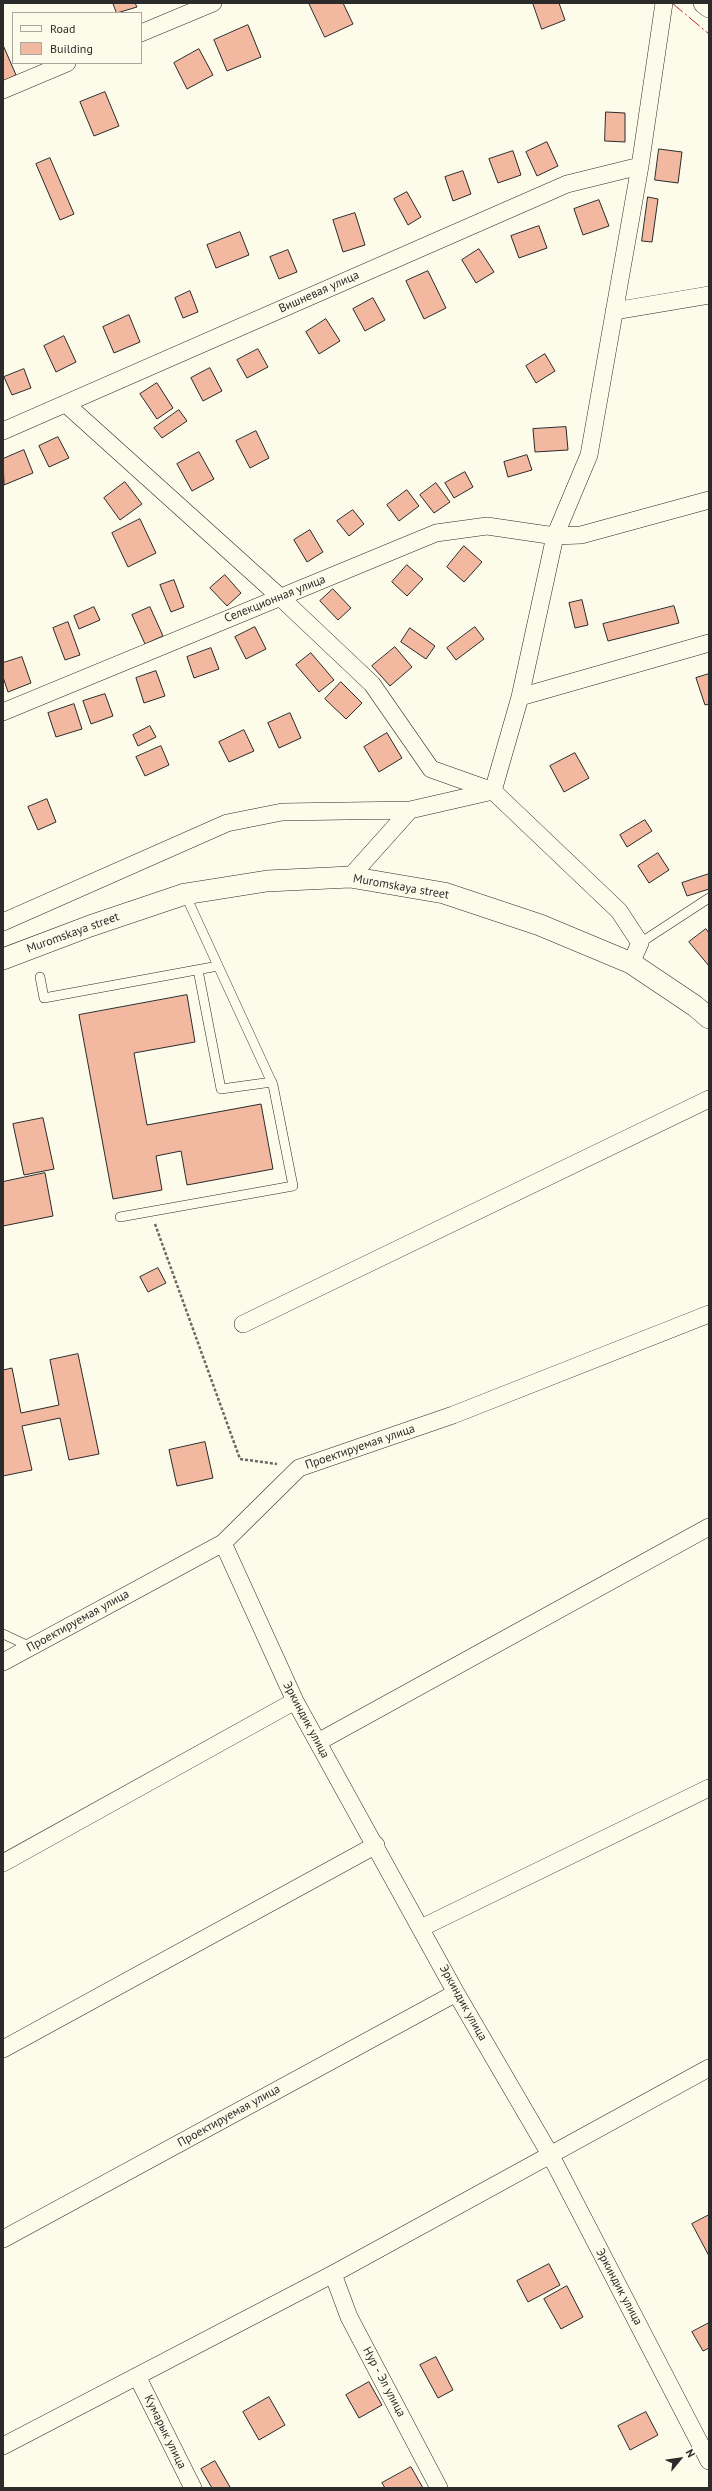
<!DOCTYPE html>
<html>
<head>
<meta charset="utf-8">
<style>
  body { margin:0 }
  #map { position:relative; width:712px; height:2491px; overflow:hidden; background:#fdfbea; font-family:"PT Sans",sans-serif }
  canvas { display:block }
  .frame { position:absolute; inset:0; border:4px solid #2b2b2b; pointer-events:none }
  .legend { position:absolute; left:12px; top:12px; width:130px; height:52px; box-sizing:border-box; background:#fdfbea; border:1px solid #a9a89e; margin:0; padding:5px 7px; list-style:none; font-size:12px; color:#2b2b2b }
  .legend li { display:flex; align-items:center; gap:8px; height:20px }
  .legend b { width:20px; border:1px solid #a9a89e }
  .north { position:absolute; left:660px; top:2439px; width:40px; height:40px; -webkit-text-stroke:3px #fdfbea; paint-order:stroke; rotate:61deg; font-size:11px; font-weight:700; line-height:16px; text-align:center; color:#2b2b2b }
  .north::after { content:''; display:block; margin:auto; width:14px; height:18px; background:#2b2b2b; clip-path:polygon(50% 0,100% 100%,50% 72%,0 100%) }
</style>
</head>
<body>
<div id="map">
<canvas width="712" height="2491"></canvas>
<div class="frame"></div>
<ul class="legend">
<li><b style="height:5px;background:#fdfbea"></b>Road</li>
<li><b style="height:11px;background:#f2b8a0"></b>Building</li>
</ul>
<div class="north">N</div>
</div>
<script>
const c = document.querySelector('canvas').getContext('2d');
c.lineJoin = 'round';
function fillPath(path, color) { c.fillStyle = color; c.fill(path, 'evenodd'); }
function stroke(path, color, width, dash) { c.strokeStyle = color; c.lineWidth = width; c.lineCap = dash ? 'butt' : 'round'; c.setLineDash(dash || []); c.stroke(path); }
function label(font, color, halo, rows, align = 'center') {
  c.font = font + ' "PT Sans",sans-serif'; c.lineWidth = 3; c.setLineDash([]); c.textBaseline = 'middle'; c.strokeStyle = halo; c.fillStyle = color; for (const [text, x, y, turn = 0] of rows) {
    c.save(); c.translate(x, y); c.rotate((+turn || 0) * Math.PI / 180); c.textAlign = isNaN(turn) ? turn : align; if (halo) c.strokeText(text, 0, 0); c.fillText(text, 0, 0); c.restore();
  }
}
const building = new Path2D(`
  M113 3H135L137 7 117 13Z
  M309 3H343L353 24 325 37Z
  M533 3H559L565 20 542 29Z
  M248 25 261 57 227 71 214 40Z
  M3 45 16 75 3 81Z
  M199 49 213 75 187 89 174 63Z
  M105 92 119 126 94 136 80 102Z
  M606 112 625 113V142L605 141Z
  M547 142 558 166 537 176 526 152Z
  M659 149 682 152 678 183 655 180Z
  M513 151 521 175 498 183 489 159Z
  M50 158 74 214 60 220 36 164Z
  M463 171 471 194 453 201 445 177Z
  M407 192 421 217 408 225 394 199Z
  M648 197 658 199 652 242 642 241Z
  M599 200 609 226 583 235 574 209Z
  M355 213 365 245 343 252 333 220Z
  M539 226 547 248 519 258 511 236Z
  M240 232 249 255 216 268 207 245Z
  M479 249 494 272 476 283 462 260Z
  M288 250 297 272 279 279 270 257Z
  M428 271 446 308 424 319 406 281Z
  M190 291 198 312 183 318 175 298Z
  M373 298 385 320 365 331 353 309Z
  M129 315 140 342 114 353 103 327Z
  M326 319 340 341 319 354 306 332Z
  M64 336 76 362 56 372 44 346Z
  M258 349 268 367 247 378 237 360Z
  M545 354 555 371 536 383 526 366Z
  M210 368 222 391 203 401 191 378Z
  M24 369 31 388 12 395 4 377Z
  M157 383 173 408 157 419 140 394Z
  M179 410 187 421 162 438 154 428Z
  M566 427 568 450 535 452 533 429Z
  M256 431 269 458 250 468 236 441Z
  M58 437 69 458 49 467 39 446Z
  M24 450 33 473 4 485 3 459Z
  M199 452 214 479 192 491 177 464Z
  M527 455 532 470 508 477 504 462Z
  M465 472 473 487 454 498 445 483Z
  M125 482 142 504 120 520 104 498Z
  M436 483 450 502 434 513 420 495Z
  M407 490 419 506 399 521 387 505Z
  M353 510 364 524 349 536 337 521Z
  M140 519 156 553 128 567 112 533Z
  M310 530 323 552 307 562 294 540Z
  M464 546 482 562 464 582 447 567Z
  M407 565 423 579 407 596 392 582Z
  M225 575 241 593 227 606 210 588Z
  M174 580 184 607 171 612 160 585Z
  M333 589 351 608 338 620 320 601Z
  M582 600 588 625 575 628 569 603Z
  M674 606 679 623 608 641 603 624Z
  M94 607 100 620 79 629 74 616Z
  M150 607 163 636 145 644 132 615Z
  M68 622 80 655 65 660 53 628Z
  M255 627 266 649 246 659 235 637Z
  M475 627 484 639 456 660 447 648Z
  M410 628 435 646 426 659 401 642Z
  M395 647 412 667 390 686 372 666Z
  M211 648 219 669 194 678 187 657Z
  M311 653 334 680 319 692 296 665Z
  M22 657 31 683 8 692 3 677V663Z
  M156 671 165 696 144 703 136 678Z
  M709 674V704L705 705 696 678Z
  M341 682 362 703 346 719 325 699Z
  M105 694 113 716 91 724 83 701Z
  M74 704 82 729 56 737 48 713Z
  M290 713 301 738 279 748 268 723Z
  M150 726 156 737 138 746 133 735Z
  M244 730 254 751 229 762 219 742Z
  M387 733 402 758 379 772 364 747Z
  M161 746 169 765 145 776 136 757Z
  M575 753 589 778 564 792 550 766Z
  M47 799 56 822 38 830 28 807Z
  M645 820 652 831 627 847 620 835Z
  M658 853 669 870 649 883 638 866Z
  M709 874V889L687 896 682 883Z
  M706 929 709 933V966L689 942Z
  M187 995 195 1042 134 1053 147 1125 261 1104 273 1169 187 1185 181 1151 156 1156 162 1190 113 1199 79 1015Z
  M43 1118 54 1169 24 1175 13 1124Z
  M45 1173 53 1216 3 1226V1182Z
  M158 1268 166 1283 148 1292 140 1277Z
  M78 1354 99 1454 69 1460 60 1418 22 1426 32 1470 3 1476V1370L12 1368 21 1413 59 1405 50 1360Z
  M205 1442 213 1478 177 1486 169 1450Z
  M709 2215V2256L692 2224Z
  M549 2264 560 2285 528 2302 517 2281Z
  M567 2286 583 2317 561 2329 544 2299Z
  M709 2323V2348L703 2351 692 2332Z
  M436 2357 453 2390 438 2398 420 2365Z
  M369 2382 382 2405 359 2418 346 2395Z
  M269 2397 285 2425 259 2440 243 2412Z
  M646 2412 658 2435 630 2450 618 2426Z
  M215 2461 230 2487 228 2488H212L201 2469Z
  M411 2467 423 2488H385L382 2483Z`);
fillPath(building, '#f2b8a0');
stroke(building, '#2b2b2b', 1);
const service = new Path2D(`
  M640 943 709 898
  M198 970 221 1089 272 1082
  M40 977 44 998 218 966
  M120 1217 293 1186 273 1085 185 894
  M3 1634 31 1647`);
const minor = new Path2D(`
  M141 33 213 3
  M3 90 67 63
  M614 311 709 295
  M66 404 280 597 372 684 431 769 493 791 619 911 640 943 631 963
  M3 431 567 184 640 166
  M520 697 709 643
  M3 712 436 533 487 526 555 536 581 535 709 500
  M350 877 410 810
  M3 922 227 823 282 812 410 810 493 791 520 697 555 536 589 455 640 166 664 3
  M243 1324 709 1099
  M223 1543 295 1701 456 1993 551 2156 709 2461
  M3 1662 223 1543 299 1468 453 1415 709 1314
  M318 1742 709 1527
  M3 1863 295 1701
  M421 1928 709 1788
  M3 2049 376 1845
  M3 2239 456 1993
  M333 2274 349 2317 439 2488
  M137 2376 193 2488
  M3 2446 333 2274 709 2068`);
const tertiary = new Path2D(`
  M704 3 709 7
  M3 959 90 926 185 894 267 881 350 877 444 893 540 925 631 963 695 1006 709 1018`);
stroke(service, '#2b2b2b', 10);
stroke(minor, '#2b2b2b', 18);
stroke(tertiary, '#2b2b2b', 22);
stroke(new Path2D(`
  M155 1224 240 1459 277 1464`), '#6a6964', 2.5, [3, 2]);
stroke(service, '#fdfbea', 9);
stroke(minor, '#fdfbea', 17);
stroke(tertiary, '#fdfbea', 21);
stroke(new Path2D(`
  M672 3 709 34`), '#c62828', 1, [14, 3, 2, 3]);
label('12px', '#2b2b2b', '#fdfbea', [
  ["Вишневая улица",319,292,-24],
  ["Селекционная улица",275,599,-22],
  ["Muromskaya street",401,887,10],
  ["Muromskaya street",73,933,-20],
  ["Проектируемая улица",360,1447,-19],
  ["Проектируемая улица",78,1621,-29],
  ["Эркиндик улица",306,1720,62],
  ["Эркиндик улица",463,2003,61],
  ["Проектируемая улица",229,2116,-29],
  ["Эркиндик улица",619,2287,62],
  ["Нур - Эл улица",384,2382,62],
  ["Кумарык улица",165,2432,64]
]);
</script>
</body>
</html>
